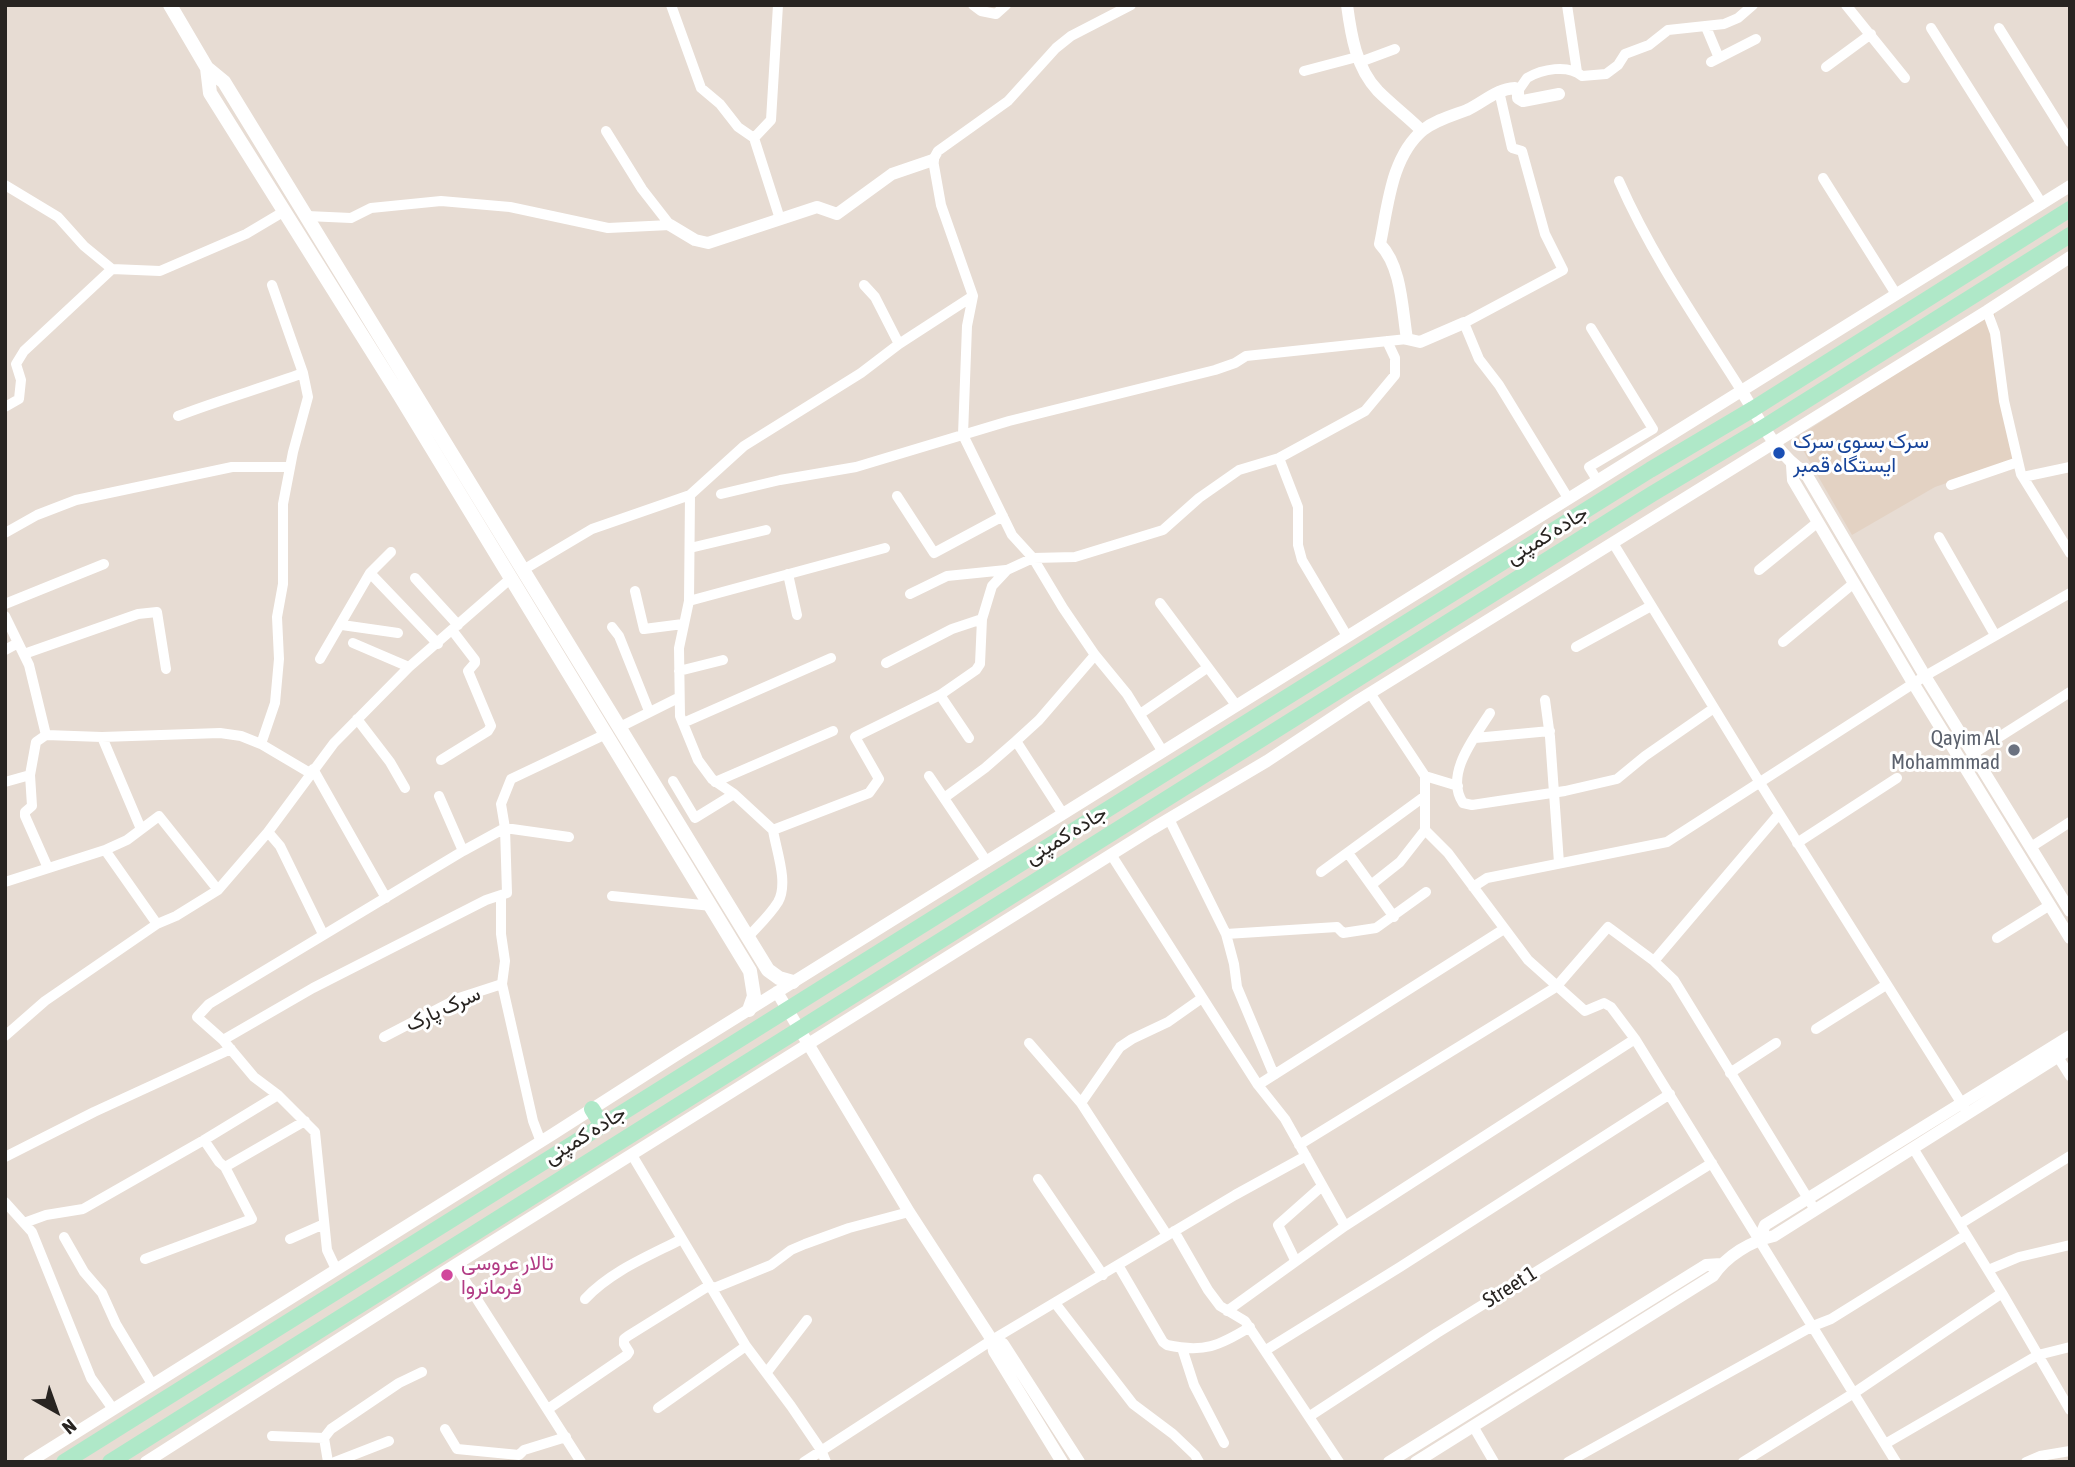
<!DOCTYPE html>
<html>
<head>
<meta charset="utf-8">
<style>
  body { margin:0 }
  #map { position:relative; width:2075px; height:1467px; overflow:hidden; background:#e7dcd3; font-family:"Asap Condensed",sans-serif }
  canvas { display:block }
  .frame { position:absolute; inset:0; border:7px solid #282421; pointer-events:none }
  .north { position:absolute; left:21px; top:1376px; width:70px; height:70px; -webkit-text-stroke:5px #fff; paint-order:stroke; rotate:140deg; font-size:19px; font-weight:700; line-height:28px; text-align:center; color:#282421 }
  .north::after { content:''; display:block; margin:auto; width:24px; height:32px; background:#282421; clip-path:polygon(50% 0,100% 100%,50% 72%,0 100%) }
</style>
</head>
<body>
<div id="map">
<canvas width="2075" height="1467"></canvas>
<div class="frame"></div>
<div class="north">N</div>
</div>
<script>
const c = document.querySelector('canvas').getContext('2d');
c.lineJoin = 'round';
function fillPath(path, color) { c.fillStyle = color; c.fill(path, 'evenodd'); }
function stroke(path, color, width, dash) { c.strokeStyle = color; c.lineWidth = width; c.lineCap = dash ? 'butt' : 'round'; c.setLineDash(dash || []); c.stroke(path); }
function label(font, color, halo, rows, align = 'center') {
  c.font = font + ' "Asap Condensed",Vazirmatn,sans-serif'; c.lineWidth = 6; c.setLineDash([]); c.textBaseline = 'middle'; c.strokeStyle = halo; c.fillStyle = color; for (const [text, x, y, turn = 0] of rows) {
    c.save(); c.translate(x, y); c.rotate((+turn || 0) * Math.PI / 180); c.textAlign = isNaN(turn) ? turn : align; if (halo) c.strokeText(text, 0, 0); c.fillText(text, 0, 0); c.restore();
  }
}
fillPath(new Path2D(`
  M1994 309 2014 460 1935 487 1852 535 1796 438Z`), '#e3d2c3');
stroke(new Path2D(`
  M671 5 701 88 720 104 738 127 754 138 780 219
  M973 5 981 11 996 14 1006 5
  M1131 5 1071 36 1056 48 1008 101 938 151 933 160 941 205 973 296 967 326 963 435 1012 535 1033 558 1063 608 1095 655 1127 694 1163 752
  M1567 5 1577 72
  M1846 5 1905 78
  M1706 27 1719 58
  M1931 28 2042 204
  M1999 28 2070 142
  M1360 62 1395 49
  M1711 62 1756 39
  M1826 67 1871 34
  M1304 71 1357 57
  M1499 91 1512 148 1522 151 1545 234 1563 270 1464 323 1479 359 1499 385 1568 498
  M1518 91 1527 78C1542 69 1568 64 1582 76L1606 74 1618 65 1625 54 1649 45 1668 30 1724 24 1738 18 1753 5
  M606 131 642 189 670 225
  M754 138 771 120 778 5
  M1823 178 1896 294
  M1619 181C1652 256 1698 322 1741 390
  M5 185 58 217 84 246 112 269 160 271 246 234 283 212
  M307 216 351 218 371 208 441 201 510 207 608 228 670 225
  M864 285 875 297 899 344
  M1987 311 1995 333 2004 401 2021 474 2070 553
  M1591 328 1653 429 1589 467 1597 480
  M5 407 19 399 21 380 16 364 24 351 112 269
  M178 416C219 400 262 388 303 373
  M1279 458 1298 507V545L1302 560 1347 636
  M2023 477 2070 467
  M1951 485 2018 462
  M721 494 780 480 856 467 1009 421 1215 370 1235 363 1246 356 1407 339
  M690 495 689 601 679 648 680 716 698 760 712 779 734 794 773 830C776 850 789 883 778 902 770 915 758 926 748 937
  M897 496 934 553 1003 516
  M5 533 37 515 76 500 232 467H289
  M1939 537 1995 635
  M1613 543 1760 783 1964 1107
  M690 548 766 530
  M523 570 592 529 690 495 744 446 861 373 899 344 973 296
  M1759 570 1818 522
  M370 573 438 644
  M788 574 797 615
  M415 578 458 625
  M635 591 644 629 683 624
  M910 594 947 576 1006 570
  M689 601 885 548
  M1160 603 1236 705
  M5 604 104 564
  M5 616 29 665 46 735
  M342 625 398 633
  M612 627 619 636 649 711
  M1783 642 1854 583
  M353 643 409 667
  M1576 647 1651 606
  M5 650 18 643
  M24 654 138 614 157 612 166 669
  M320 659 370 573 391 552
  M886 663 952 629 982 619
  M679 671 723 660
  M1370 693 1425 776V830L1448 853 1528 960 1585 1011 1604 1003 1611 1007 1635 1039 1896 1462
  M940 695 969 738
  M1545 700 1550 737 1559 863
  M1490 713C1475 737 1444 774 1463 803L1472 805 1565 791 1617 779 1645 756 1714 708
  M1140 714 1207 668
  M357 719 390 762 405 788
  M683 723 831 658
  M620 727 678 698
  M102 737 141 829
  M1475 738 1550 731
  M261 744 275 703 279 659 277 617 283 584V504L293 452 308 397 303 373 272 285
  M1974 753 2070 692
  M441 760 488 731 491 726 468 671 475 663V660L452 630
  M313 769 386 898
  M929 776 987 862
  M1425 776 1458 786
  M673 781 695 818 734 794
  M5 782 30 775
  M715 782 833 731
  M439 796 463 851
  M944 798 985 768 1016 741
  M1063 814 1016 741 1039 720 1095 655
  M1169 819 1226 934 1234 964 1237 987 1274 1075
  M773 830 869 793 879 779 855 737 940 695 976 670 980 664 982 619 992 586 1007 570 1033 558 1075 557 1163 530 1199 498 1239 470 1279 458 1365 411 1395 375V358L1387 341
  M268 832 280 846 323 934
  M1797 843 1897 778
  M2031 847 2070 822
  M105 850 157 924
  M1348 853 1394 917
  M1112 856 1258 1085 1285 1119 1345 1226
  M48 868 25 816V812L32 806 30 775 36 742 46 735 102 737 220 733 241 736 261 744 310 773
  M1321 872 1425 796
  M5 882 105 850 127 840 159 816 218 890
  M1371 885 1400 862 1425 830
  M1473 887 1487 878 1667 842 1925 676 2070 593
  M612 896 712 906
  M501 897V934L505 961 502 984 533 1121 541 1142
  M1226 934 1337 927 1343 933 1376 928 1426 892
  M1997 938 2050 905
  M1654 961 1779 814
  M1816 1029 1886 985
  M5 1036 45 1001 157 924 176 916 218 890 268 832 334 743 409 667 510 579
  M384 1037 459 998 502 984
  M223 1040 313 988 486 900 507 893 505 828 501 804 511 779 606 734
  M1029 1043 1081 1103 1167 1235
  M2058 1057 2070 1076
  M1730 1073 1776 1043
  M1258 1085 1504 929
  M1081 1103 1120 1047 1132 1039 1168 1022 1202 998
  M1299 1145 1556 987 1608 927 1654 961 1674 980 1815 1210
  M1913 1148 2002 1293 2070 1410
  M632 1155 746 1346 791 1406 821 1450 826 1462
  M5 1157 94 1112 231 1049
  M225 1167 305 1121
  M1038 1179 1103 1275
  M5 1202 32 1232 91 1378 113 1409
  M24 1223 46 1215 83 1209 204 1140 278 1095
  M1960 1224 2070 1156
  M1174 1231 1208 1290 1220 1306 1245 1321 1339 1462
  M64 1237 84 1272 102 1293 116 1324 152 1384
  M290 1239 324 1224
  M145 1259 252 1219 225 1167 219 1162 204 1140
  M1295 1260 1278 1225 1322 1186
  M455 1265 581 1462
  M1118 1265 1163 1342 1167 1345C1204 1353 1219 1346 1250 1327
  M336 1269 327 1250 315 1132 278 1095 254 1077 223 1040 197 1017 209 1004 463 851 505 828 569 837
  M1988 1270 2019 1257 2070 1245
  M712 1289 771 1265 791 1250 805 1244 849 1228 909 1212
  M585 1299C611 1271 649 1256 682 1239
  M1055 1303 1133 1404 1173 1434 1195 1455 1199 1462
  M1227 1311 1345 1226 1635 1039
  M1182 1348 1194 1385 1224 1443
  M1266 1350 1400 1267 1670 1094
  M767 1372 807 1320
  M658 1408 746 1346
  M548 1409 627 1355 629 1352 624 1344V1339L628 1336 710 1285
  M1310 1416 1437 1333 1712 1163
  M1473 1426 1494 1462
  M445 1429 457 1449 519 1455 524 1450 566 1437
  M272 1436 324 1438
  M1885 1444 2038 1355 2070 1347
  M328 1462 324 1438 331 1429 399 1383 422 1372
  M335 1462 389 1441
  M804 1462 992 1340 1235 1195 1306 1156
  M1568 1462 1813 1326 1831 1319 1966 1235
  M1743 1462 1854 1393 2002 1293
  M2026 1462 2040 1456 2070 1451`), '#fff', 10);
stroke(new Path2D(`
  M1347 5C1351 35 1356 68 1378 91 1392 105 1408 117 1422 131
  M670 225 695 240 708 243 817 207 837 214 892 174 933 160
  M1464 323 1420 342 1407 339C1402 309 1402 267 1380 244 1388 206 1391 157 1423 130 1436 120 1451 116 1467 110 1484 102 1496 89 1515 88L1518 91V98L1523 101 1559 94
  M1741 390C1757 416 1778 457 1805 472L1925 676 2070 911
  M1792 465 1793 480 1913 683 2070 938
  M777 992 909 1212 992 1340 994 1351 1062 1462
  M1759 1239 1765 1225 2070 1036
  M992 1340 1003 1344 1079 1462
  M29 1462 553 1134 681 1052 2070 186
  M146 1462 455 1265 1152 829 1267 761 1359 700 1987 311 2070 257
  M1389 1462 1706 1265 1721 1264
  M1416 1462 1713 1276C1726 1256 1751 1241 1774 1236L2070 1049`), '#fff', 12);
stroke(new Path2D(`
  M170 5 207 68 224 82 768 970 779 978 793 982
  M207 68 210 93 400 396 750 971 754 996 749 1010`), '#fff', 14);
stroke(new Path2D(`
  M592 1109 602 1125
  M64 1462 1650 470 1753 409 2070 209
  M110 1462 1652 494 1764 427 2070 235`), '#afe8c8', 16);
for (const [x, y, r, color] of [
  [1779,453,7,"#1a4fb4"],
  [2014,750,7,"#6b7280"],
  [447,1275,7,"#d1479c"]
]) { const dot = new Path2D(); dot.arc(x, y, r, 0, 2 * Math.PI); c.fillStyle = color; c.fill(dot); stroke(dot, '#fff', 2.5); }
label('21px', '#164399', '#fff', [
  ["سرک بسوی سرک",1793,441],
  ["ایستگاه قمبر",1793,465]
], 'left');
label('21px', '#282421', '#fff', [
  ["جاده کمپنی",1547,535,-32],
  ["جاده کمپنی",1066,835,-32],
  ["سرک پارک",443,1009,-25],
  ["جاده کمپنی",585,1135,-32],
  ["Street 1",1510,1287,-32]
]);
label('21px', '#5b616d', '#fff', [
  ["Qayim Al",2000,738],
  ["Mohammmad",2000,762]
], 'right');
label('21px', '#b23c85', '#fff', [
  ["تالار عروسی",461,1263],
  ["فرمانروا",461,1287]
], 'left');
</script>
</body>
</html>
